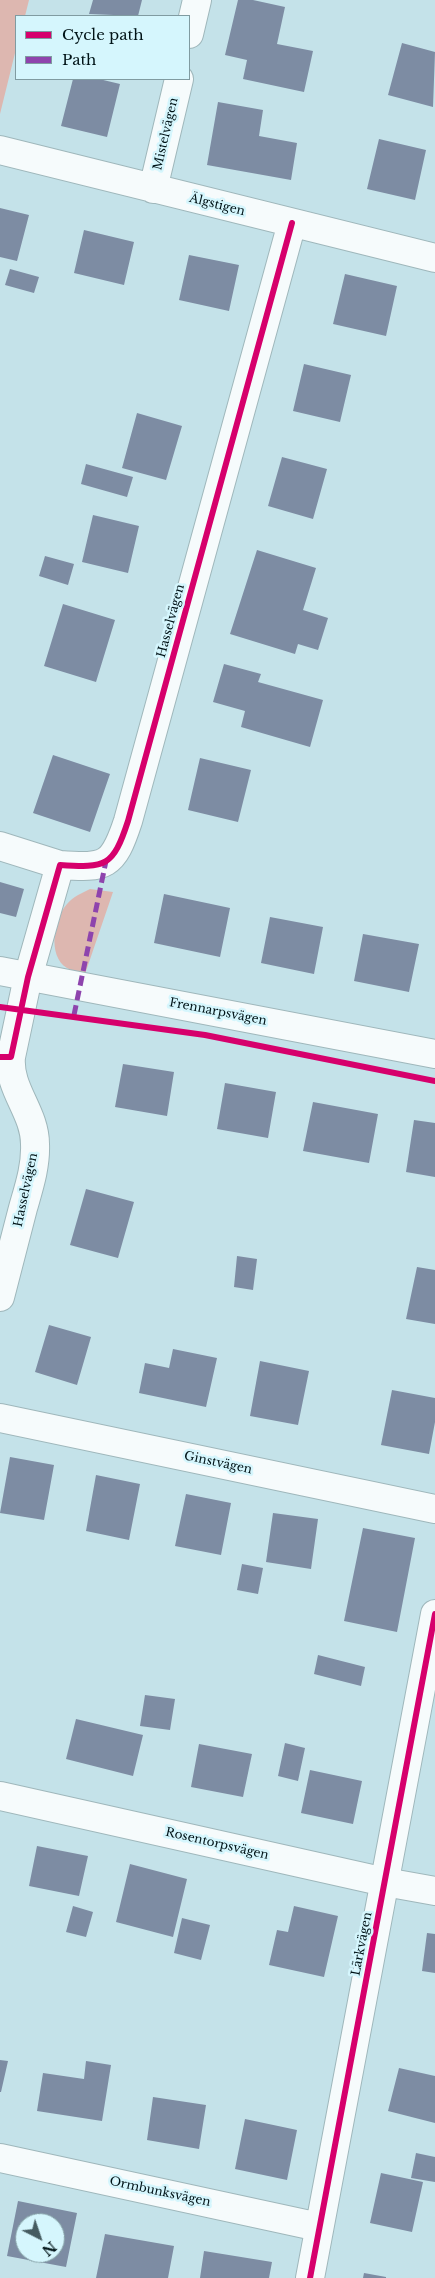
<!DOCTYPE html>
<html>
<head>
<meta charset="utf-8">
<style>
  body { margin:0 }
  #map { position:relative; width:435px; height:2278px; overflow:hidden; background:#c4e2e9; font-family:"Libre Baskerville",serif }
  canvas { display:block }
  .legend { position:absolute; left:15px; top:15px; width:175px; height:65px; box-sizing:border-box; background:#d5f6fd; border:1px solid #809ba1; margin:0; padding:6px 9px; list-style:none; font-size:15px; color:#001317 }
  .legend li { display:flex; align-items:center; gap:10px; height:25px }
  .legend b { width:25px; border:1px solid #809ba1 }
  .north { position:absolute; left:15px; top:2213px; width:50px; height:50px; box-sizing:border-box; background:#d5f6fd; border:1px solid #809ba1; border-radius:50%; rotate:139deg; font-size:14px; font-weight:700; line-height:20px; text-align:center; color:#001317 }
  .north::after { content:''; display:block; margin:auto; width:18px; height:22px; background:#455b60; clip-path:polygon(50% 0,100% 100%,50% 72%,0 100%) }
</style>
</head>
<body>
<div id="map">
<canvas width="435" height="2278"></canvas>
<ul class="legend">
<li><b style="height:6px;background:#d6006c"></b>Cycle path</li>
<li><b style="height:6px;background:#8e44ad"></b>Path</li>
</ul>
<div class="north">N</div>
</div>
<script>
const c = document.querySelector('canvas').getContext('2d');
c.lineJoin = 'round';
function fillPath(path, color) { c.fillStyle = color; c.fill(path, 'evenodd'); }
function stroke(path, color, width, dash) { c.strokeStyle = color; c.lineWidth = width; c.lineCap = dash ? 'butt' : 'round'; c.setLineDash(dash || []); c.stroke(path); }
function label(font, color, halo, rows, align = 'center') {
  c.font = font + ' "Libre Baskerville",serif'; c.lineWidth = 5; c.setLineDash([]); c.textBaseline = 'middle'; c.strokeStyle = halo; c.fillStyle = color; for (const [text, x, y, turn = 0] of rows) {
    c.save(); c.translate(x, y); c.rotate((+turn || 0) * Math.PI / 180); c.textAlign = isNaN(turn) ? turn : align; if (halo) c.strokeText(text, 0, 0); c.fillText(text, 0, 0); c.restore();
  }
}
fillPath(new Path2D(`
  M0 0H29L25 16H16V49L0 114Z
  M90 889 113 892 85 974C80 972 72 971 67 968 47 956 54 918 67 904 74 896 82 893 90 889Z`), '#ddb7b0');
fillPath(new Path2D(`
  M93 0H142L138 16 89 14Z
  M238 0H253L285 7 277 44 313 51 304 92 243 79 247 60 225 55Z
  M402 43 435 52 433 107 388 95Z
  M73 79H99L120 84 107 137 61 126Z
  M218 102 263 110 259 136 297 143 291 180 207 165Z
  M379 139 426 150 415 200 367 189Z
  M0 208 29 215 17 261 0 257Z
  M84 230 134 242 124 285 74 273Z
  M189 255 239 265 229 311 179 300Z
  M10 269 39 277 34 293 5 285Z
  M345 274 397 286 386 336 333 324Z
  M304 364 351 375 340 422 293 411Z
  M137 413 182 426 166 480 122 468Z
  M282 457 327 469 313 519 268 506Z
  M86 464 133 477 127 497 81 484Z
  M93 515 139 526 128 573 82 562Z
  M257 550 316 568 303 610 328 618 318 650 298 644 295 654 230 634Z
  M45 556 74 564 68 585 39 576Z
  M63 604 115 620 96 682 44 666Z
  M224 664 261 674 258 682 323 700 310 747 241 727 245 711 213 702Z
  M53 755 110 774 90 832 33 813Z
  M200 758 251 770 238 822 188 810Z
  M0 882 24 889 16 917 0 913Z
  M164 894 230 908 220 957 154 943Z
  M270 917 323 927 314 974 261 963Z
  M363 934 419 944 409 992 354 981Z
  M123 1064 174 1072 167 1116 115 1107Z
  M225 1083 276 1092 268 1138 217 1129Z
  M313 1102 378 1114 369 1163 303 1151Z
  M414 1120 435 1123V1177L406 1172Z
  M86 1189 134 1202 118 1258 70 1245Z
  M237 1256 257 1259 253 1290 234 1287Z
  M417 1267 435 1270V1324L406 1319Z
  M49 1325 91 1337 77 1385 35 1372Z
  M173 1349 217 1358 206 1407 139 1393 145 1363 169 1368Z
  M260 1361 309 1371 298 1425 250 1416Z
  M392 1390 435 1398V1422L429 1454 381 1445Z
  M10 1457 54 1465 44 1520 0 1513Z
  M96 1475 140 1484 129 1540 86 1531Z
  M186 1494 231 1503 221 1555 175 1546Z
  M273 1513 318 1519 311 1569 266 1562Z
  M363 1528 415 1538 397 1632 344 1621Z
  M242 1564 263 1568 258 1594 237 1590Z
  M318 1655 365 1667 361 1686 314 1674Z
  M145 1695 175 1699 170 1730 140 1726Z
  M76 1719 143 1735 133 1776 66 1759Z
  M285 1743 305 1748 298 1781 278 1776Z
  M199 1744 252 1754 243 1797 191 1787Z
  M310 1770 362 1781 353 1824 301 1813Z
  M37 1846 88 1856 79 1896 29 1886Z
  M130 1864 187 1879 173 1937 116 1922Z
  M73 1906 93 1912 86 1937 66 1932Z
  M294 1906 338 1916 324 1977 269 1965 277 1930 288 1932Z
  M182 1918 210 1925 201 1960 174 1953Z
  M427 1933 435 1934V1973L422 1971Z
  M0 2060 8 2061 1 2092H0Z
  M86 2061 111 2065 102 2121 37 2111 43 2073 84 2079Z
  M399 2068 435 2076V2123L388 2111Z
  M153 2097 206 2105 199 2149 147 2140Z
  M245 2119 297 2130 287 2180 235 2169Z
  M416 2153 435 2157V2182L411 2178Z
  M381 2173 423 2182 412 2232 370 2223Z
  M18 2201 77 2213 66 2267 7 2256ZM25 2223H55V2253H25Z
  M105 2234 174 2246 168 2278H96Z
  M204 2251 272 2262 269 2278H200Z
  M364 2273 386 2277V2278H363Z`), '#7d8ca3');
const minor = new Path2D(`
  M189 34 197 0
  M0 150 435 258
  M153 189 179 79
  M0 846 60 865
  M0 971 435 1054
  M0 1057H11L28 977 60 865C106 868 113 867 128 821L292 223
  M0 1297C8 1267 15 1238 23 1208 29 1187 36 1166 35 1144 35 1112 8 1089 11 1057
  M0 1418 435 1509
  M0 1796 385 1882 435 1891
  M0 2158 319 2227
  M310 2278 435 1614`);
stroke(minor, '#9fb7bb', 30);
stroke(minor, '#f6fbfc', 28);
stroke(new Path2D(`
  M74 1015 106 861`), '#8e44ad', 5, [10, 5]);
stroke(new Path2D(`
  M0 1007 205 1035 435 1081
  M0 1057H11L28 977 60 865C106 868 113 867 128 821L292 223
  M310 2278 435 1614`), '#d6006c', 6);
label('12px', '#001317', '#d5f6fd', [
  ["Mistelvägen",166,134,-77],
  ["Älgstigen",217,205,14],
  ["Hasselvägen",171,621,-75],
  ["Frennarpsvägen",218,1012,11],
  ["Hasselvägen",26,1190,-78],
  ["Ginstvägen",218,1463,12],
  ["Rosentorpsvägen",217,1844,13],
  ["Lärkvägen",362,1944,-79],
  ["Ormbunksvägen",160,2192,12]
]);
</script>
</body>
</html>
